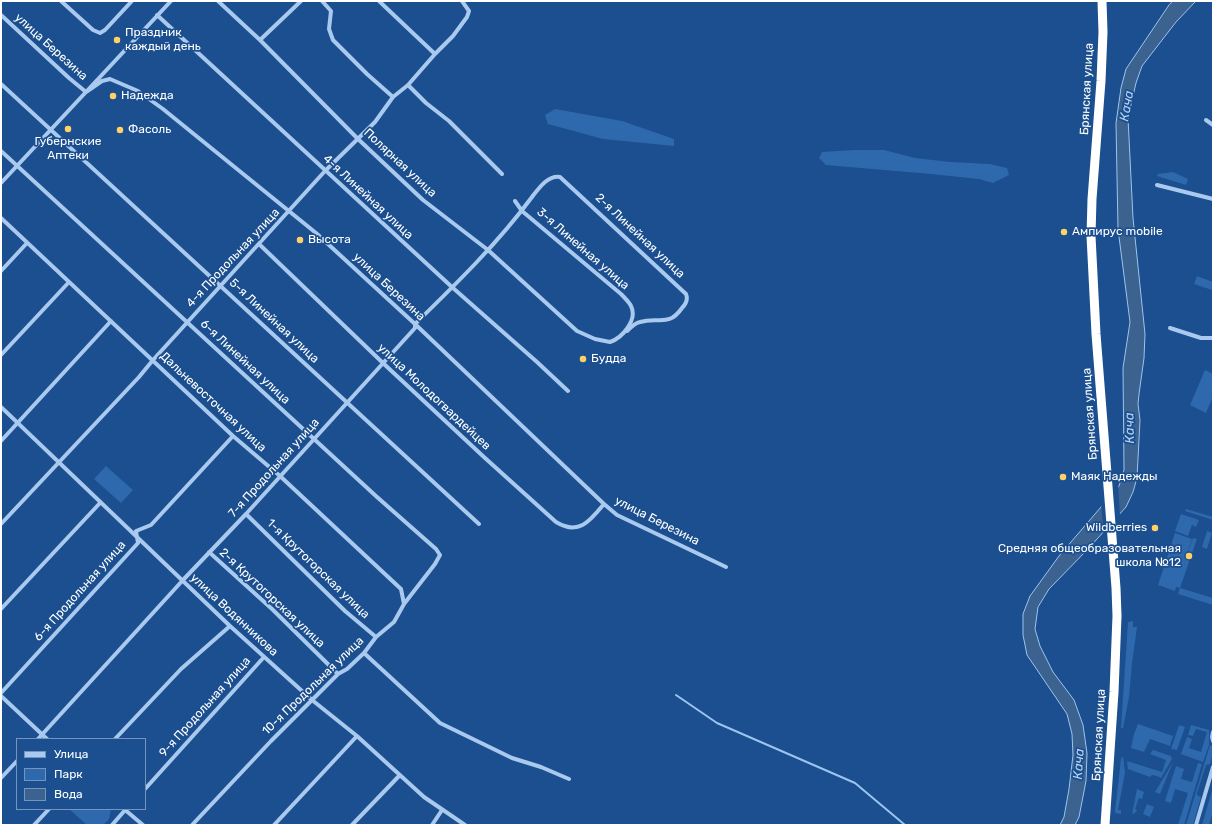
<!DOCTYPE html>
<html>
<head>
<meta charset="utf-8">
<style>
  body { margin:0 }
  #map { position:relative; width:1214px; height:826px; overflow:hidden; background:#1b4f8f; font-family:Rubik,sans-serif }
  canvas { display:block }
  .frame { position:absolute; inset:0; border:2px solid #fff; pointer-events:none }
  .legend { position:absolute; left:16px; top:738px; width:130px; height:72px; box-sizing:border-box; background:#1b4f8f; border:1px solid #7695bc; margin:0; padding:5px 7px; list-style:none; font-size:12px; color:#fff }
  .legend li { display:flex; align-items:center; gap:8px; height:20px }
  .legend b { width:20px; border:1px solid #7695bc }
</style>
</head>
<body>
<div id="map">
<canvas width="1214" height="826"></canvas>
<div class="frame"></div>
<ul class="legend">
<li><b style="height:5px;background:#a9c9ee"></b>Улица</li>
<li><b style="height:11px;background:#2e69ad"></b>Парк</li>
<li><b style="height:11px;background:#3c6290"></b>Вода</li>
</ul>
</div>
<script>
const c = document.querySelector('canvas').getContext('2d');
c.lineJoin = 'round';
function fillPath(path, color) { c.fillStyle = color; c.fill(path, 'evenodd'); }
function stroke(path, color, width, dash) { c.strokeStyle = color; c.lineWidth = width; c.lineCap = dash ? 'butt' : 'round'; c.setLineDash(dash || []); c.stroke(path); }
function label(font, color, halo, rows, align = 'center') {
  c.font = font + ' Rubik,sans-serif'; c.lineWidth = 3.5; c.setLineDash([]); c.textBaseline = 'middle'; c.strokeStyle = halo; c.fillStyle = color; for (const [text, x, y, turn = 0] of rows) {
    c.save(); c.translate(x, y); c.rotate((+turn || 0) * Math.PI / 180); c.textAlign = isNaN(turn) ? turn : align; if (halo) c.strokeText(text, 0, 0); c.fillText(text, 0, 0); c.restore();
  }
}
fillPath(new Path2D(`
  M555 109 622 121 674 139V146L603 139 548 124 545 115Z
  M854 150H884L915 158 950 162 990 164 1007 168 1009 175 993 183 979 179 931 174 826 165 819 158 822 152Z
  M1173 172 1188 179 1186 185 1157 176 1158 174Z
  M1197 276 1213 282 1212 290 1194 284Z
  M1205 370 1213 374V396L1206 413 1190 405Z
  M106 466 133 490 121 503 94 479Z
  M1186 509 1213 517V520L1185 511Z
  M1181 514 1199 520 1196 527 1192 525 1188 536 1175 531Z
  M1207 531 1212 533 1207 549 1202 547Z
  M1175 533 1192 539 1184 562 1193 538 1197 539 1180 588 1213 598V605L1178 594 1180 588 1176 587 1175 591 1158 585Z
  M1133 621V627H1137L1132 663 1129 697 1123 728H1121L1128 622Z
  M1138 724 1173 736 1170 746 1150 739 1144 752 1131 748 1134 734Z
  M1179 725 1185 727 1177 750 1171 749Z
  M1191 725 1209 730V745L1203 762 1181 754 1187 737 1192 739 1189 748 1201 752 1207 732 1196 729 1193 736 1188 735Z
  M1210 745 1212 746 1213 753 1210 764 1206 765 1197 793V795L1201 797 1193 825H1186Z
  M1153 750 1171 756 1172 759 1161 778 1157 776 1152 775 1150 777 1128 769 1127 761 1162 772 1166 760 1150 754Z
  M1123 756 1125 773 1118 810H1121V814L1115 813V811L1121 759Z
  M1173 762 1160 794 1155 792Z
  M1198 763 1202 764 1184 825H1178L1188 793 1175 789 1171 803 1165 801 1176 766 1184 769 1181 779 1192 782Z
  M1213 787V812L1209 825H1202Z
  M1137 789 1144 792 1142 799 1139 798 1135 809 1137 810 1135 813 1132 814Z
  M1147 804 1154 807 1150 817 1143 814Z
  M69 809H111L109 819 103 825H87Z`), '#2e69ad');
const water = new Path2D(`
  M1173 1H1196L1176 22 1142 66 1136 83 1128 118 1133 218 1145 334 1144 358 1139 394 1138 404 1140 420 1137 478 1133 492 1126 507 1088 549 1049 589 1038 607 1035 629 1040 646 1053 672 1074 700 1083 725 1087 753 1086 781 1079 817 1075 825H1060L1064 817 1069 789 1073 755 1072 734 1067 714 1027 655 1023 635V614L1030 596 1059 556 1119 486 1124 470 1123 368 1130 322 1118 229 1116 123 1121 88 1126 69 1169 5Z`);
fillPath(water, '#3c6290');
stroke(water, '#9cc4f0', 1);
fillPath(new Path2D(`
  M1118 483 1120 516 1104 534 1101 504Z`), '#1b4f8f');
stroke(new Path2D(`
  M676 695 717 723 855 783 905 825`), '#9cc4f0', 2);
stroke(new Path2D(`
  M61 1 93 30 100 33 105 30 132 1
  M218 1 260 40 358 139 423 200 488 250 577 331 595 339 610 342C622 338 638 320 631 306 629 302 624 297 621 294L522 211 515 201
  M322 1 331 11 329 29 333 40 367 74 393 97
  M379 1 435 54
  M1 15 69 78 86 92 102 81 110 79 138 91 163 109 316 233 415 324 604 504 617 515 726 567
  M157 15 453 288 537 362 568 391
  M260 40 301 1
  M1 84 479 524
  M408 85 426 103 449 121 502 174
  M1206 120 1213 125
  M1 151 377 497 436 549 440 555 435 564 404 604 394 622 376 637 364 653 347 669 338 674 271 741 192 825
  M1 183 171 1
  M1157 185 1213 199
  M1 218 233 436 280 476 401 589 404 604
  M259 244 384 364 485 458 556 522C579 536 590 521 604 504
  M1 271 27 243
  M1170 328 1201 338H1213
  M1 355 69 282
  M1 407 230 626 312 700 357 736 424 797 465 825
  M1 441 111 321
  M246 514 345 611 376 637
  M1 524 139 377 153 360 325 171 375 122 393 97 408 85 435 54 453 36 467 17 469 11 462 1
  M209 552 272 609 338 674
  M1 609 100 503
  M364 653 440 723 512 758 541 767 569 779
  M1 693 138 543 136 531 151 525 233 436
  M1 696 47 739
  M1213 732 1212 737 1213 741
  M38 739 183 580 246 514 415 328V324C456 284 498 243 532 197 539 188 548 175 560 177L686 294C688 299 686 304 682 308 668 328 659 316 640 322 635 323 631 327 627 331
  M115 739 181 669 230 626
  M1 778 17 761
  M145 789 264 657
  M124 809 143 825
  M34 825 49 809
  M112 825 126 809
  M274 825 357 736
  M352 825 399 776
  M432 825 442 810
  M1196 825 1213 767`), '#a9c9ee', 4);
stroke(new Path2D(`
  M1102 1 1103 32 1101 81 1092 199 1091 236 1096 334 1116 588 1117 616 1114 692 1105 825`), '#fff', 9);
for (const [x, y, r, color] of [
  [117,40,4,"#ffd166"],
  [113,96,4,"#ffd166"],
  [68,129,4,"#ffd166"],
  [120,130,4,"#ffd166"],
  [1064,232,4,"#ffd166"],
  [300,240,4,"#ffd166"],
  [583,359,4,"#ffd166"],
  [1063,477,4,"#ffd166"],
  [1155,528,4,"#ffd166"],
  [1189,556,4,"#ffd166"]
]) { const dot = new Path2D(); dot.arc(x, y, r, 0, 2 * Math.PI); c.fillStyle = color; c.fill(dot); stroke(dot, '#1b4f8f', 1.5); }
label('12px', '#fff', '#1b4f8f', [
  ["Праздник",125,33],
  ["каждый день",125,47],
  ["Надежда",121,96],
  ["Фасоль",128,130],
  ["Губернские",68,142,"center"],
  ["Аптеки",68,156,"center"],
  ["Ампирус mobile",1072,232],
  ["Высота",308,240],
  ["Будда",591,359],
  ["Маяк Надежды",1071,477],
  ["Wildberries",1147,528,"right"],
  ["Средняя общеобразовательная",1181,549,"right"],
  ["школа №12",1181,563,"right"]
], 'left');
label('12px', '#fff', '#1b4f8f', [
  ["улица Березина",51,47,42],
  ["Брянская улица",1087,89,-87],
  ["Полярная улица",400,163,43],
  ["4-я Линейная улица",368,197,43],
  ["2-я Линейная улица",640,236,43],
  ["3-я Линейная улица",583,249,41],
  ["4-я Продольная улица",233,258,-47],
  ["улица Березина",389,287,43],
  ["5-я Линейная улица",274,321,43],
  ["6-я Линейная улица",245,362,43],
  ["улица Молодогвардейцев",434,397,43],
  ["Дальневосточная улица",213,402,43],
  ["Брянская улица",1090,414,-94],
  ["7-я Продольная улица",274,468,-48],
  ["улица Березина",657,521,27],
  ["1-я Крутогорская улица",318,569,44],
  ["6-я Продольная улица",80,591,-48],
  ["2-я Крутогорская улица",272,598,43],
  ["улица Водянникова",234,615,43],
  ["10-я Продольная улица",313,686,-44],
  ["9-я Продольная улица",205,707,-48],
  ["Брянская улица",1099,735,-87]
]);
label('italic 13px', '#b5d3f5', '#1b4f8f', [
  ["Кача",1127,106,-80],
  ["Кача",1130,428,-91],
  ["Кача",1079,764,-86]
]);
</script>
</body>
</html>
